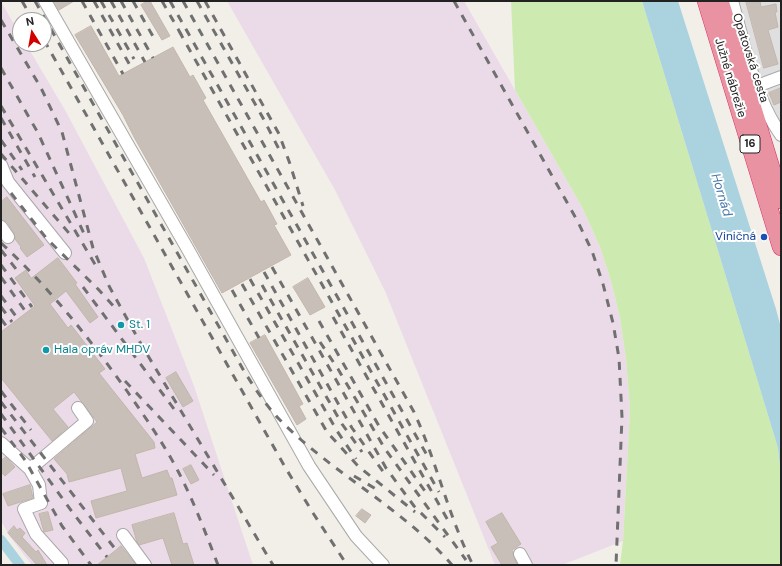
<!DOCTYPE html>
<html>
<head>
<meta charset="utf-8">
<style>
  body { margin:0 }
  #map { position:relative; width:782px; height:566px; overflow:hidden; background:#f2efe9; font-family:"DM Sans",sans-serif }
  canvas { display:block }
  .frame { position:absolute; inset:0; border:2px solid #222; pointer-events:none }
  .north { position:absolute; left:12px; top:12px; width:40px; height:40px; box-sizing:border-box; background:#fff; border:1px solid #a7a7a7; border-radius:50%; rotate:349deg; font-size:11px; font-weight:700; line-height:16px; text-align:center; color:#222 }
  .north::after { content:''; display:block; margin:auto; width:14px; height:18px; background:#d40000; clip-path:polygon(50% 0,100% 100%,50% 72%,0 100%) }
</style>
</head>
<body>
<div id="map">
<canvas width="782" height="566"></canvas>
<div class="frame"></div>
<div class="north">N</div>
</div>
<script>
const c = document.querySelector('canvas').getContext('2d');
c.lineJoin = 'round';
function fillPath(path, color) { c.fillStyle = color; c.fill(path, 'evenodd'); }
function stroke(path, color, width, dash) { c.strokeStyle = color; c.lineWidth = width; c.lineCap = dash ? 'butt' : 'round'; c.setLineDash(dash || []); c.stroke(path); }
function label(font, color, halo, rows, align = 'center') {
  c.font = font + ' "DM Sans",sans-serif'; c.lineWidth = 4; c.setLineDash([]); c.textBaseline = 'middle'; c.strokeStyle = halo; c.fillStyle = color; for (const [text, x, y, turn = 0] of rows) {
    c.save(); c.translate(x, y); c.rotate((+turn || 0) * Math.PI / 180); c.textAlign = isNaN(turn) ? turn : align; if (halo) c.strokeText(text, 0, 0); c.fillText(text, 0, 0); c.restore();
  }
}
fillPath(new Path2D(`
  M732 1H781V135L777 130Z`), '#e0dfdf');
fillPath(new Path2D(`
  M227 1H464L582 207 600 247 611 281 620 318 626 359 630 409 623 541 562 565H495L385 291 335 190Z
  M1 2 20 34V44H26L65 110 144 258 194 386 253 565H32L10 537 1 521Z`), '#ebdbe8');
fillPath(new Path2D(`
  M511 1H642L778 448 781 476V565H620L623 541 630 409 626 359 620 318 611 281 600 247 582 207 515 90Z`), '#cdebb0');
fillPath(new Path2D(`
  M642 1H678L776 309 781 328V476L778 448Z`), '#aad3df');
stroke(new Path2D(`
  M1 540 20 565`), '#aad3df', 10);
const building = new Path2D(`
  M54 1H74L59 10Z
  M147 1H150L170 36 162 40 141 5Z
  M746 1H760L761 7 776 4 777 12H775L778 27 768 30 778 64 764 68Z
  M91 26 119 76 173 47 190 77 193 75 206 98 203 100 261 202 264 200 277 224 274 225 291 255 222 293 134 137 123 115 75 35Z
  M781 88V102L774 105 769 93Z
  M7 197 44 245 27 257 20 248 21 247 15 239 14 233 7 222 1 220V202Z
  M58 258 77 283 75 284 98 317 90 323 66 291 50 304 68 328 71 325 105 369 99 373 154 442 155 448 135 454 142 478 167 470 170 478H172L177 495 96 518 91 501 127 491 121 468 69 482 67 474 54 459 97 422 74 392 53 409 68 427 52 441 1 378V332L35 306 15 278 26 270 31 278Z
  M308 278 325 307 310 315 293 287Z
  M265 335 303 404 299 406 306 419 297 425 250 343Z
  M176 372 193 401 183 407 166 378Z
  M6 457 15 467 5 476 1 472V461Z
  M191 465 199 480 191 484 183 469Z
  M30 485 33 498 8 506 3 494Z
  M362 509 371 515 365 523 356 516Z
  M48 512 53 530 44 532 39 514Z
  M174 513 183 544 187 543 194 565H172L163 538 139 545 137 542 132 525Z
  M502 513 521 544 512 550 517 565H502L491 547 498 543 486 522Z
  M14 526 17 530 20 528 25 533 22 537 36 552 38 550 47 565H37L8 533Z
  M121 546 136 565H97L116 550Z`);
fillPath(building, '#c7bfb8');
stroke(building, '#c4b6ab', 1);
const minor = new Path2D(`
  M45 1 186 246 309 466 356 536 383 565
  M732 1C745 46 754 97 781 135
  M757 86 781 77
  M1 165 8 182 65 253
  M1 227 8 237
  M1 443 30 469 39 485 41 503 24 509 36 534 62 563 60 565
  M30 469 87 421 78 408
  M123 535 145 565
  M520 554 526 565`);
const highway = new Path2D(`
  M706 1 781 247
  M720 1 781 200`);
stroke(minor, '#a9a9a9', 14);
stroke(highway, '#dc2a67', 18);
stroke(minor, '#fff', 12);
stroke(highway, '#e892a2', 17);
stroke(new Path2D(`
  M22 1 33 20
  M35 1 244 371C254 387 265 404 278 418 331 473 402 507 452 565
  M82 1 123 74
  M94 1 132 69
  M101 1 134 59
  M111 1 145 62
  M121 1 153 58
  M133 1 155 40
  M162 1 182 36
  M170 1 428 457
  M183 1 414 412C437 462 448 516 473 565
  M197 1 263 118 282 155
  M205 1 279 134 290 164 303 206
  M454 1 578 222 592 251 603 284 613 323 619 358 622 417 616 565
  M1 20 41 88 62 132 93 248 109 286 141 344 273 565
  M179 31 439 492
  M44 40 285 467 313 513 347 565
  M1 68 38 133 86 238
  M1 106 96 266
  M1 118 35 177
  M1 140 22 170
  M1 154 74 239
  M11 193 47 239 98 289 118 311
  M1 243C49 287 89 338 127 391 145 417 164 444 179 473 194 502 206 534 218 565
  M1 250 20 274
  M1 265 32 307
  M272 267 386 468 414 506 445 537
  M264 272 352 428 387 477
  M1 277 26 312
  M250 279 337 431 356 459
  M242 284 327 432 358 466 415 512
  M262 285 342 424 362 452
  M83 287 174 409
  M232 290 259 338
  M1 296 18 319
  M1 307 12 322
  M333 317 450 524
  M1 319 7 327
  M319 321 379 426 427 494
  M320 342 338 369 385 449 466 560
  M125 381 214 475
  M1 391 31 430
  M1 402 116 550
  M1 414 73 513 107 557
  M1 428 25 460 62 526 91 565
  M354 476 381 492`), '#707070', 3, [8, 8]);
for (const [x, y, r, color] of [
  [764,237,4,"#1a4fb4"],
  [121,325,4,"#0f9aa8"],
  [46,350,4,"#0f9aa8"]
]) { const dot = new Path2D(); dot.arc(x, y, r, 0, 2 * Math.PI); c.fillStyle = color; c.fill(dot); stroke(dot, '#fff', 1.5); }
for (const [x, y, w] of [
  [750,144,20]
]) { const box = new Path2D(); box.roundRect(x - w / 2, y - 9, w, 18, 3); c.fillStyle = '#fff'; c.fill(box); stroke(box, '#222', 1); }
label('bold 11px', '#222', null, [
  ["16",750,144]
]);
label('12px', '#222', '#fff', [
  ["Opatovská cesta",750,58,72],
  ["Južné nábrežie",730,78,73]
]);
label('12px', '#164399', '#fff', [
  ["Viničná",756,237]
], 'right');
label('12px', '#0d838f', '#fff', [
  ["St. 1",129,325],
  ["Hala opráv MHDV",54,350]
], 'left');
label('italic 13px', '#4a7aab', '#fff', [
  ["Hornád",721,195,73]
]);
</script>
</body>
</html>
